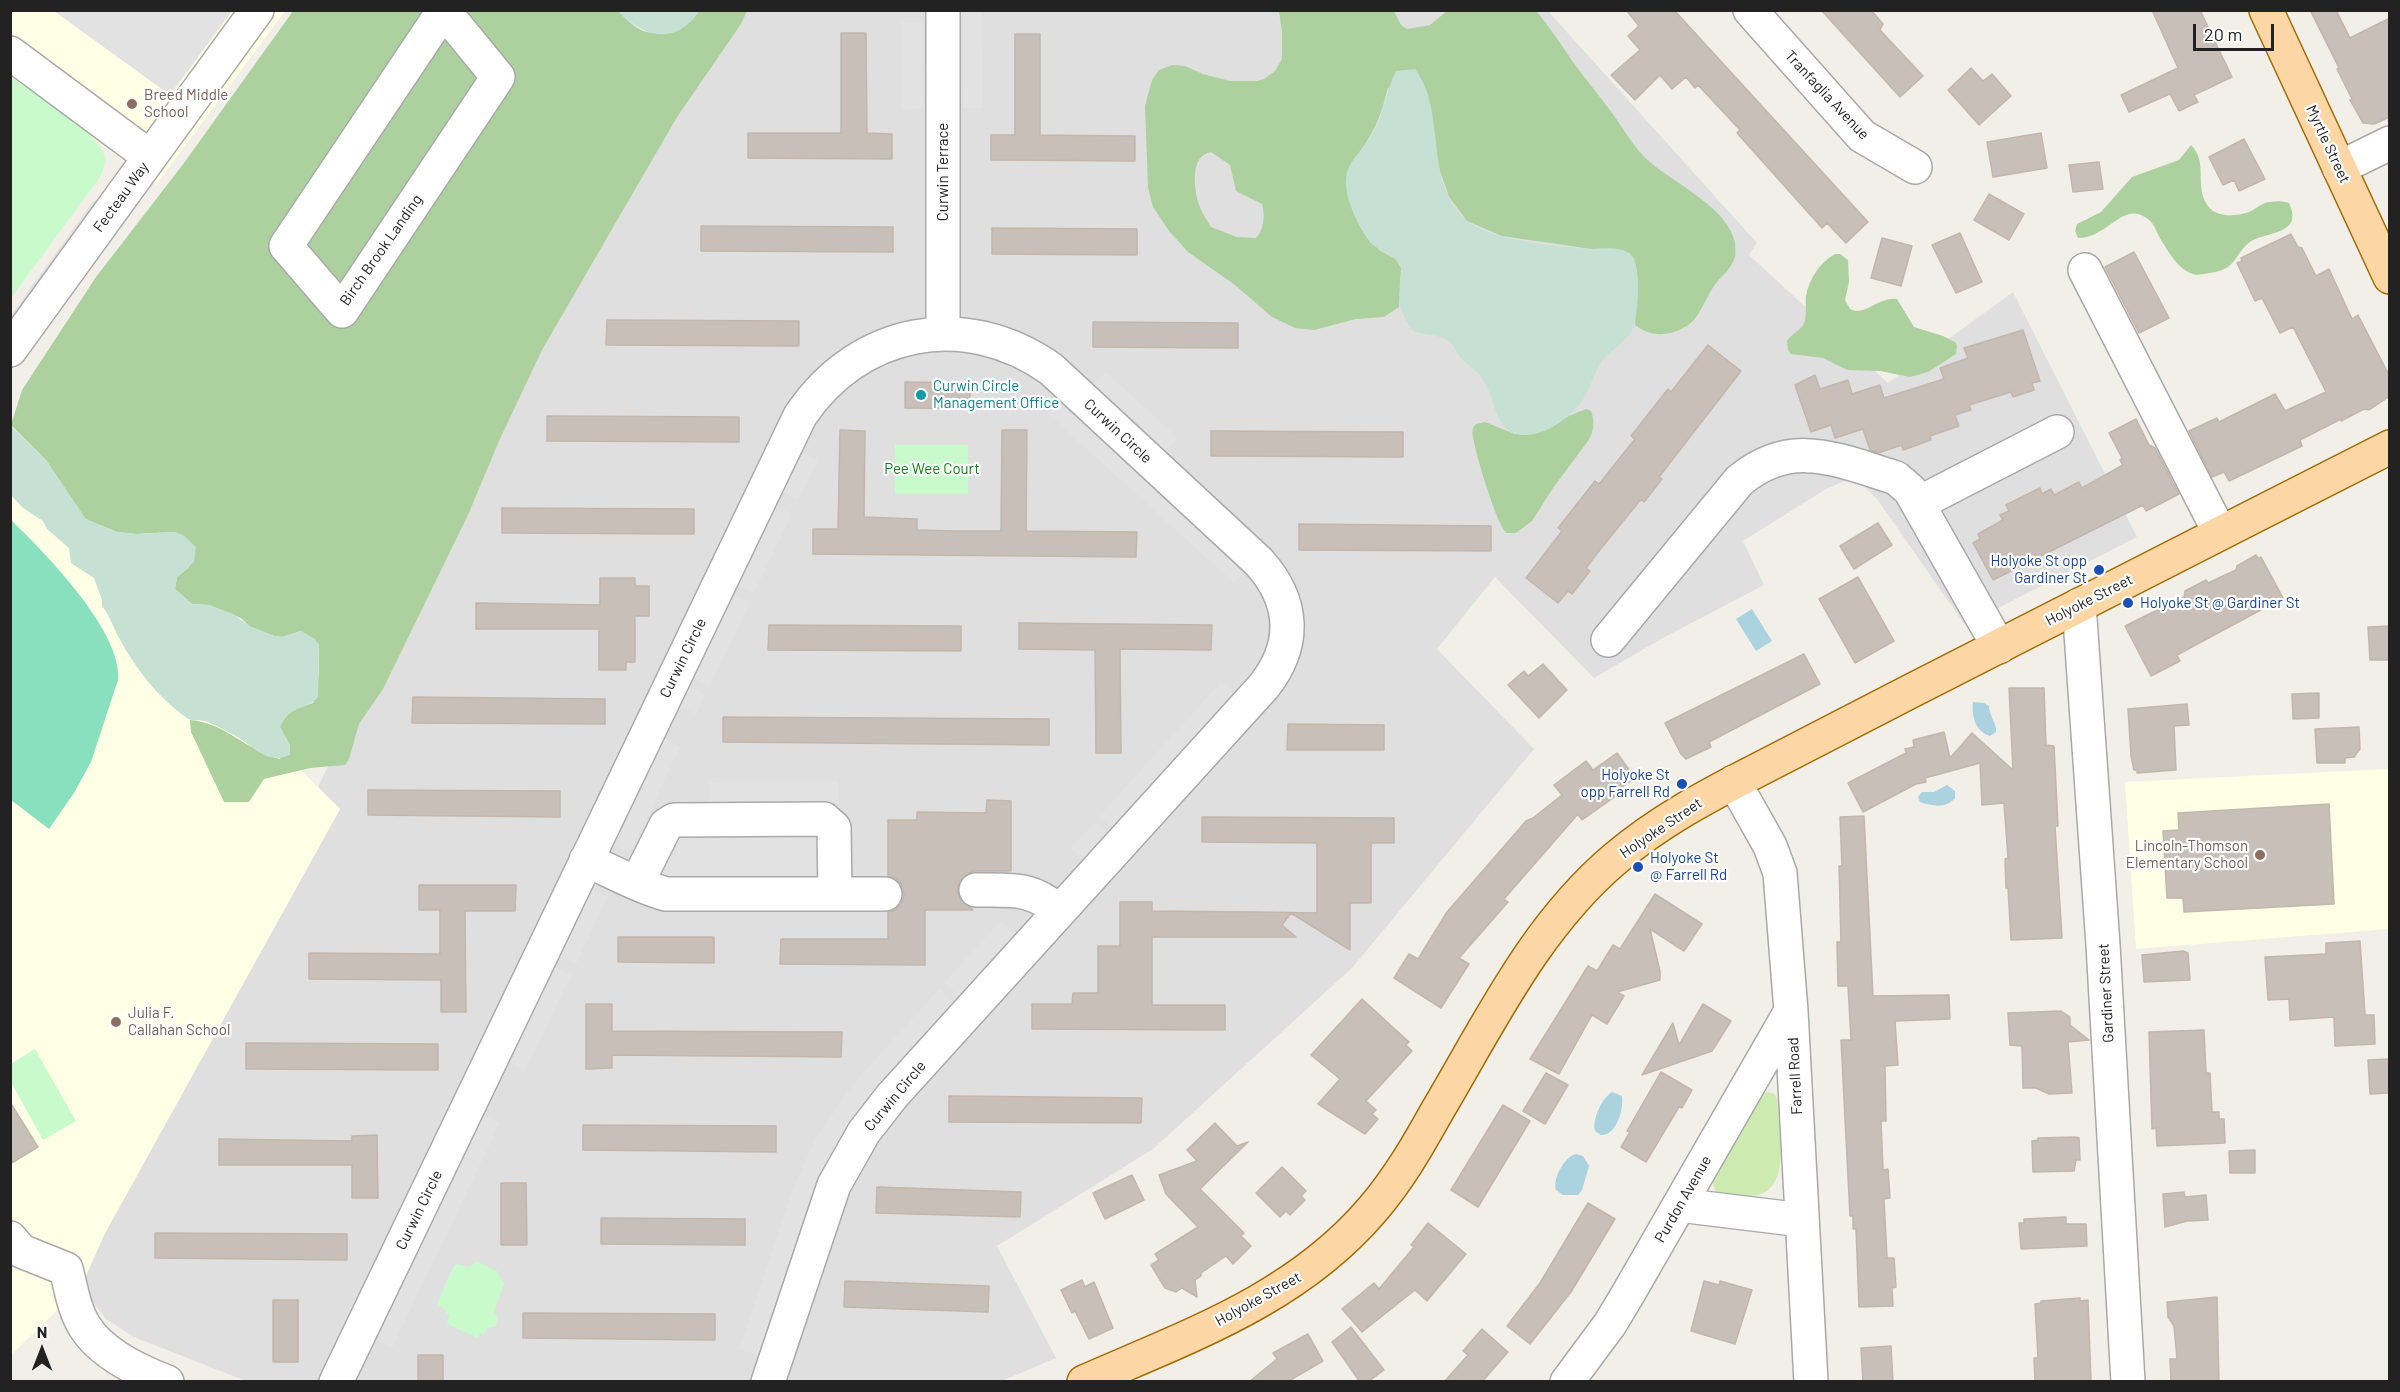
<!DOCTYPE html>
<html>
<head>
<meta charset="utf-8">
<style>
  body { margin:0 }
  #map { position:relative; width:2400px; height:1392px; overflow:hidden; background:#f2efe9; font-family:Barlow,sans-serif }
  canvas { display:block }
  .frame { position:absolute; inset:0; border:12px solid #222; pointer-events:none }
  .north { position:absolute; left:12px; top:1320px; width:60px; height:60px; -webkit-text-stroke:4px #fff; paint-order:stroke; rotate:0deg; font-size:16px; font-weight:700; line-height:24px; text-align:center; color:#222 }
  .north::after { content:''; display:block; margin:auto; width:21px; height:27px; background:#222; clip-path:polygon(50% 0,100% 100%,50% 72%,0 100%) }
  .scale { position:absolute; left:2193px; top:24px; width:81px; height:27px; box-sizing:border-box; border:3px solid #222; border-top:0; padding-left:8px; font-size:18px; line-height:21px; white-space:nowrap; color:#222; -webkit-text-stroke:4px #fff; paint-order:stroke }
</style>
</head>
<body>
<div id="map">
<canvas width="2400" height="1392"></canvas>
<div class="frame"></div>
<div class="north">N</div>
<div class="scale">20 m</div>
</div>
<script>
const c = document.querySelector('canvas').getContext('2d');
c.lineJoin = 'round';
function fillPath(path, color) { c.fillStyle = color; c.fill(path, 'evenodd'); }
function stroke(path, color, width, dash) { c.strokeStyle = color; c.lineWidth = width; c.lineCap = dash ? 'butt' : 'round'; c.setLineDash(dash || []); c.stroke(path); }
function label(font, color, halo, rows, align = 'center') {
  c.font = font + ' Barlow,sans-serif'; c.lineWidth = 4.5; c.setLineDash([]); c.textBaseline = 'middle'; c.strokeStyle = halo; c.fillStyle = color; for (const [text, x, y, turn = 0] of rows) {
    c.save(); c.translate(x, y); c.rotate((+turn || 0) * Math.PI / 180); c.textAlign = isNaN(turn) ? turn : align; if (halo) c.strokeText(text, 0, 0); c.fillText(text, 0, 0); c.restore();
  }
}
fillPath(new Path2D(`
  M707 11H1548L1757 243 1749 255 1888 383 2013 292 2137 537 1965 625 1877 499 1864 486 1845 481 1826 489 1743 541 1764 585 1661 639 1594 678 1495 577 1437 649 1534 749 1352 968 1153 1149 997 1246 1056 1358 1002 1381H246L134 1337 106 1319 81 1287 104 1235 340 809 318 787 582 242Z`), '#e0dfdf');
fillPath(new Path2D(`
  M11 11H285L156 185 11 77Z
  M11 483 340 809 104 1235 81 1287 11 1355Z
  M2389 769V929L2136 949 2125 782Z`), '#ffffe5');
fillPath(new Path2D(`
  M1767 1092 1775 1094 1777 1100C1779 1130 1794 1196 1749 1196 1739 1196 1725 1196 1716 1192L1712 1181 1761 1096Z`), '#cdebb0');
fillPath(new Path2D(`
  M293 11H618C638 30 644 38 673 29 688 24 690 24 699 11H747L741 24 677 117 542 350 499 441 468 515 383 689 359 724 349 759 345 765 310 768 264 779 249 802H224L191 732 190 720C224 722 247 751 280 759L287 740 280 727C286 711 298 708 313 703 320 687 319 663 319 645L301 631 282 637 274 636 249 626 241 618 209 605 192 604 175 589 177 577 189 567 175 532 136 534 117 532 85 519 46 460 11 425 22 390 96 277 184 163Z
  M1279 11H1394L1401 25 1407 29 1430 25 1447 11H1536C1550 27 1561 45 1573 62 1586 80 1600 96 1612 113 1624 129 1635 150 1651 163 1676 184 1729 209 1735 243 1735 247 1736 253 1735 257 1731 270 1721 276 1714 286 1705 299 1699 320 1685 327 1667 337 1651 337 1635 325L1637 271 1630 254 1623 250 1591 249 1502 236 1467 221 1449 197 1439 168 1388 87C1379 125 1371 137 1349 167L1379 250 1396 259 1401 268 1399 307 1384 317 1356 319 1314 330 1295 328 1272 317 1235 285 1188 252 1169 231 1153 207 1148 188 1145 106 1152 80 1159 70 1172 65 1185 66 1203 74 1230 81H1257L1264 79 1275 71 1282 59V32ZM1211 152 1230 165 1236 191 1262 204C1265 215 1264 230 1256 238L1237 237 1211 227C1207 221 1200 209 1198 202 1194 186 1190 156 1211 152Z
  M2191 145C2208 162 2195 184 2206 203 2214 218 2235 217 2249 212 2256 209 2261 203 2270 202 2276 201 2283 201 2289 203 2304 235 2267 231 2250 242 2241 248 2236 261 2228 267 2221 272 2205 274 2196 275 2179 271 2170 254 2161 240 2157 234 2156 228 2152 223 2125 195 2110 238 2078 238L2075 231 2077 224 2101 212 2132 177 2179 160Z
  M1835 254H1840L1848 260 1849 282 1845 300 1850 309C1866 317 1878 296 1897 299L1914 327 1943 336 1955 342 1957 346 1956 354 1928 372 1910 377 1880 371 1847 370 1823 358 1791 354 1788 350 1787 341C1793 332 1803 330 1805 320 1807 312 1805 303 1806 296 1809 279 1820 262 1835 254Z
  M1586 409 1591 411C1595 422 1594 431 1588 441L1553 488 1532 521 1516 533H1507C1497 527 1475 451 1473 437 1472 431 1472 428 1476 424L1485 422 1515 434H1526L1544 431 1569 416Z`), '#add19e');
fillPath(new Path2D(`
  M618 11H699C676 46 644 38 618 11Z
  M1415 69C1448 113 1422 182 1467 221 1490 240 1559 247 1590 249 1600 249 1612 247 1622 250 1626 251 1630 253 1633 257 1641 270 1639 319 1631 332 1624 344 1610 350 1602 361 1594 373 1590 389 1582 401 1569 420 1539 440 1516 434 1497 430 1494 399 1486 385 1478 370 1473 370 1462 359 1456 354 1455 345 1449 341 1439 335 1425 334 1414 332 1399 311 1399 306 1400 281 1400 277 1402 271 1401 267 1396 253 1374 251 1367 238 1355 220 1338 185 1350 165 1357 153 1368 143 1374 131 1384 112 1386 91 1396 71Z
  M10 425 46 460 86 519 117 532 136 534 175 532 183 535 196 547 194 562 177 577 175 589 192 604 209 605 233 614 249 626 274 636 282 637 301 631 315 639 319 645 318 697C306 712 288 704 280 727L290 745V755C266 765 254 746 234 735 225 731 214 724 205 721 199 719 193 722 187 718 158 698 136 669 119 638 113 627 110 616 102 606V600L94 578 71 563 69 548 47 529 43 521 23 508 11 495Z`), '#c6e0d4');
fillPath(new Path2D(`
  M11 77C31 92 97 132 104 154 106 162 104 170 100 177L11 298Z
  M895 445H968V494H895Z
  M35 1049 76 1121 43 1140 11 1082V1064Z
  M476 1261 497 1271 504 1284 494 1312 498 1317 496 1326 487 1328 484 1335 480 1333 478 1338 447 1324 449 1315 437 1303 453 1267 457 1264 470 1267Z`), '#c8facc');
fillPath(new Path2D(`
  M11 520C45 553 122 631 118 680L91 762 74 793 49 829 11 800Z`), '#88e0be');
fillPath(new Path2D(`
  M54 11H232L170 95Z
  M961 11H982L983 108H962Z
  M901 22H922L923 109 902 110Z
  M94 200 102 206 11 333V315Z
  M1106 372 1178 438 1164 453 1092 387Z
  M1061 397 1248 568 1234 583 1047 413Z
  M797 450 818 460 798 500 778 490Z
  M772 504 792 514 754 593 734 583Z
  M730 592 750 602 710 686 689 677Z
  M1221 682 1237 697 1116 830 1099 816Z
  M685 685 706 695 696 714 676 704Z
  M660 738 680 747 630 853 609 843Z
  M838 781 839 804 709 805V782Z
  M1095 822 1111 836 1087 863 1070 848Z
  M818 833V877L666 878V856H676V834Z
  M588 888 608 897 576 964 556 954Z
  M1000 921 1018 936 962 998 944 983Z
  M551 966 571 975 525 1070 505 1060Z
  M939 989 956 1004 882 1086 761 1357 739 1349 794 1186 815 1140 853 1084Z
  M479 1114 500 1123 392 1348 372 1338Z`), '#e2e2e2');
fillPath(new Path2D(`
  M1752 609 1772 641 1756 651 1736 619Z
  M1973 702 1984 703 1989 706C1989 715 1997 724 1996 732L1990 736C1976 732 1971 716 1973 702Z
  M1947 785 1955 791V798C1946 809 1932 806 1920 802L1918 797 1922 792H1934Z
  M1612 1092 1622 1096C1624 1110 1616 1136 1601 1135L1595 1131C1592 1119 1602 1098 1612 1092Z
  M1576 1154 1583 1156 1589 1166 1582 1190 1578 1195H1563L1556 1190C1552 1179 1565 1156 1576 1154Z`), '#aad3df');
const building = new Path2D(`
  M1626 10H1674L1868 222 1846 243 1827 223 1822 228 1737 133 1740 130 1698 85 1695 88 1686 77 1672 89 1660 75 1635 100 1611 75 1640 50 1628 36 1639 26Z
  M1821 10H1871L1883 24 1880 30 1923 76 1900 97Z
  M2152 10H2200L2232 77 2194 95 2198 102 2179 111 2170 94 2129 112 2121 95 2178 68Z
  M2310 10H2336L2350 38 2390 18V117L2374 124 2363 123 2350 100 2352 99 2337 69 2339 68Z
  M841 33H866L867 133 892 134V159L748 158V133H841Z
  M1015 34H1040V135L1135 136V161L991 160V135H1015Z
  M1971 68 1983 81 1992 74 2011 96 1979 125 1948 90Z
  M2041 133 2047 168 1993 177 1987 142Z
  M2244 139 2265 179 2239 191 2234 180 2223 185 2209 157Z
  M2099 162 2103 189 2073 192 2069 165Z
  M1989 194 2024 214 2009 240 1974 220Z
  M701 226 893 227V252L701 251Z
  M992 228 1137 229V255L992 254Z
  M1960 233 1982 282 1956 293 1932 245Z
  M2291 234 2298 247 2302 248 2316 276 2329 269 2352 319 2358 315 2390 377V396L2369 410 2364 409 2341 421V419L2300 440 2302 446 2252 470 2229 481 2224 472 2212 477 2189 431 2217 418 2219 422 2275 394 2285 411 2326 392 2293 327 2280 333 2262 298 2255 301 2237 263 2242 261 2241 258Z
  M1882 238 1912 246 1901 286 1871 278Z
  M2134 252 2169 318 2139 333 2105 267Z
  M607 320 799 321V346L606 345Z
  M1093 322 1238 323V348L1093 347Z
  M2023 330 2040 381 2032 383 2034 390 2013 397 2011 392 1969 405 1971 410 1955 415 1959 426 1930 436 1931 440 1903 450 1902 445 1878 453 1870 450 1863 429 1835 438 1831 425 1811 432 1795 385 1815 375 1820 389 1848 380 1852 394 1880 385 1884 398 1944 379 1940 368 1968 358 1964 348Z
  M1708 345 1741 371 1659 477 1662 479 1644 502 1641 499 1595 556 1586 568 1590 571 1572 594 1568 591 1558 603 1526 578 1562 531 1558 528 1595 481 1599 484 1635 439 1631 436 1668 389 1671 392Z
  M905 382 970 383V409L905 408Z
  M547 416 739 417V442L547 441Z
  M2136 419 2149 445 2155 448 2179 494 2146 511 2143 505 1993 580 1973 543 1980 539 1978 534 2003 520 2000 515 2009 511 2006 505 2040 488 2042 494 2051 489 2054 495 2079 482 2082 488 2123 465 2120 460 2122 458 2109 433Z
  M840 430 865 431 864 517 917 519V530L957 531H1001L1002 430H1027L1026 531 1137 532 1136 557 813 554V529H838Z
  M1211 431 1403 432V457L1211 456Z
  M502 508 694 509V534L502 533Z
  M1878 523 1892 545 1854 569 1840 546Z
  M1299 524 1491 526V551L1299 550Z
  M2256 555 2258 558 2261 557 2283 598 2177 655 2180 661 2151 676 2125 626 2184 597 2185 591 2206 580 2208 583 2236 570 2237 566Z
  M1858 577 1894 641 1855 663 1819 599Z
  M600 578H635V586H649V616H635V662H626V670H599V629H476V603L600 605Z
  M1019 623 1212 625 1211 650 1120 649 1121 753H1096L1095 650 1019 649Z
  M769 625 961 626V651L768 650Z
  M2390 626V660H2370L2368 627Z
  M1804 654 1820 684 1709 742 1711 747 1686 759 1681 754 1665 723Z
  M1543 664 1567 690 1539 718 1508 685 1524 671 1528 676Z
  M2009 688H2044L2046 745 2054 746 2058 826H2055L2062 938 2011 940 2008 888H2006L2005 859 2008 858 2004 803 1982 805 1980 763 1925 778 1926 782 1916 784 1863 812 1848 783 1906 753 1905 749 1914 747 1913 740 1944 732 1950 758 1972 733 2013 770Z
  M2319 693V718L2293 719 2292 694Z
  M413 697 605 699V724L412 723Z
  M2187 704 2189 725 2174 726 2176 770 2137 773V770H2134L2131 756 2128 709Z
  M723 717 1049 719V745L723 742Z
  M1288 724 1384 725V750H1287Z
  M2359 727 2360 749 2354 757 2345 758V763H2317L2315 729Z
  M1617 753 1635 778 1621 788 1623 791 1582 820 1578 814 1504 899 1508 902 1459 958 1469 964 1441 1008 1394 978 1409 954 1418 959 1447 912 1526 821 1533 818 1562 795 1554 785 1586 761 1593 770Z
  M368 790 560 791V817L368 815Z
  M987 800 1011 801V871H973L960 880 957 890 960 899 973 910H925V965L780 964 781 939H888V912L895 910 901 904 904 895 901 884 895 878 888 876V820H917V812L986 813Z
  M2329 804 2334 904 2184 912 2183 898H2167L2163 831 2179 830 2178 813Z
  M1864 816 1873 996 1949 995 1950 1019 1895 1021 1898 1065 1885 1066 1886 1121H1881L1883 1170 1888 1169 1890 1198 1884 1199 1887 1258H1894L1896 1287 1892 1288 1893 1306 1859 1307 1856 1229H1853V1216H1850L1841 1040H1851L1848 986H1838L1837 942H1841L1839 866H1842L1840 817Z
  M1202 817 1394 818V843H1371V903H1350V950L1291 913 1282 925 1296 937H1152V1005H1225V1030L1032 1029V1004H1072L1073 993H1098V946H1120V902H1152V911L1257 912 1317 913V843L1202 842Z
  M419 885H516L515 911H465L466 1012H441V980L309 979V953L440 954V910H419Z
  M1655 894 1702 924 1684 951 1650 929 1660 971V980L1617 992 1624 996 1607 1024 1592 1015 1559 1074 1530 1059 1588 966 1597 971 1613 945 1620 949Z
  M618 937H714V963L618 962Z
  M2360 941 2365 1015H2374L2375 1044 2335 1046 2334 1017 2290 1020 2289 999 2268 1000 2265 957 2326 954V943Z
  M2183 951 2188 953 2190 980 2144 982 2142 955Z
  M1362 999 1409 1042 1406 1045 1412 1051 1366 1101 1376 1110 1372 1114 1378 1119 1365 1134 1318 1104 1340 1079 1311 1055Z
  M586 1004H612V1031L842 1032 841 1057 612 1055V1068L586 1069Z
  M1703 1004 1731 1021 1712 1051 1642 1075 1673 1023 1679 1045Z
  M2061 1011 2070 1017V1025L2089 1040 2068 1042 2072 1093 2049 1094 2036 1088H2023L2022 1046 2010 1045 2008 1013Z
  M2204 1030 2206 1073H2210L2212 1112H2219V1119H2224L2225 1143 2157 1146 2156 1128 2152 1129 2149 1032Z
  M246 1043 438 1044V1070L246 1069Z
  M2390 1059V1093L2370 1094 2368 1060Z
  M1661 1072 1692 1090 1682 1108 1679 1107 1646 1162 1621 1147 1630 1132 1627 1131Z
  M1546 1073 1568 1085 1545 1124 1523 1111Z
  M949 1096 1142 1098 1141 1123 949 1122Z
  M10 1102 38 1147 10 1164Z
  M1503 1105 1530 1121 1478 1207 1451 1190Z
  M1215 1123 1237 1146 1248 1142 1200 1189 1244 1233 1241 1236 1251 1246 1233 1264 1226 1256 1201 1273V1276L1195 1280 1197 1297 1182 1288 1176 1292 1165 1288 1151 1265 1159 1260 1155 1254 1198 1227 1166 1194 1159 1175 1197 1161 1187 1150Z
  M583 1125 776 1126V1152L583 1150Z
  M377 1135 378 1198H352V1165H219V1139L352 1141V1136Z
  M2075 1137 2079 1138 2080 1160H2076L2074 1171 2033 1172 2032 1141 2038 1140V1138Z
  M2255 1150V1173H2230L2229 1151Z
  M1282 1167 1306 1191 1301 1196 1305 1200 1290 1215 1286 1211 1280 1217 1256 1193Z
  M1132 1175 1144 1200 1105 1219 1093 1193Z
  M501 1183H526L527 1245H501Z
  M877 1187 1021 1192 1020 1217 876 1213Z
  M2184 1192 2185 1197 2206 1195 2208 1220 2187 1221 2165 1227 2163 1194Z
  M1588 1203 1615 1219 1571 1292 1530 1344 1507 1326 1540 1283Z
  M2066 1217V1224H2086L2087 1246 2021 1249 2019 1223H2024V1219Z
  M601 1218 745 1219V1245L601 1244Z
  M1428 1223 1466 1254 1427 1301 1415 1290 1362 1332 1342 1309 1374 1283 1379 1289 1414 1247 1411 1245Z
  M155 1233 347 1234V1260L155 1258Z
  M1082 1280 1085 1287 1094 1282 1113 1328 1089 1339 1075 1311 1072 1313 1061 1290Z
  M845 1281 989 1286 988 1312 844 1307Z
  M1704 1281 1719 1285 1720 1281 1752 1290 1735 1344 1691 1331Z
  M2217 1297 2219 1382H2171L2170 1359H2177L2174 1326 2168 1317 2167 1302Z
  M2080 1298V1301L2088 1300 2091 1382H2035L2034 1358H2038L2035 1304 2041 1303V1301Z
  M273 1300H298V1362H273Z
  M523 1313 715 1314V1340L523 1338Z
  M1351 1327 1384 1370 1368 1382H1360L1332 1342Z
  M1482 1329 1508 1352 1482 1382H1444L1468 1355 1463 1351Z
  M1308 1334 1323 1361 1287 1382H1249L1277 1359 1273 1353Z
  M1891 1346 1893 1382H1863L1861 1348Z
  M418 1355H443V1382H418Z`);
fillPath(building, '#c7bfb8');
stroke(building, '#c4b6ab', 1.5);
const minor = new Path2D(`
  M943 10V334
  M1750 10 1862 136 1915 167
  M444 11 498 77 342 311 286 246 444 10
  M10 53 150 157 10 350
  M150 157 257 10
  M2339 168 2390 143
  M2085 270 2220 533
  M1919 503 2057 432
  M2079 605 2103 945 2128 1382
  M1608 640 1739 481C1789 439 1833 458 1887 475L1896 478 1910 490 1999 647
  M1734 782 1770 846 1780 873 1791 1011 1811 1382
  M586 860C612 871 639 887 666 894H835L834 828 824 819 674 820 666 825 637 883
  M976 890C1012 890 1031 887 1059 911
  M835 894H885
  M1679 1205 1802 1220
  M10 1238 21 1251 66 1269C71 1288 74 1310 85 1327 102 1354 138 1371 167 1382
  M336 1382 800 416C858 329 965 308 1051 369L1259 562C1294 601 1297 644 1264 686L892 1096 864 1132 834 1185 768 1382
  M1567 1382 1610 1324 1628 1294 1791 1011`);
const major = new Path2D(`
  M2266 10 2390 277
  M1084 1382C1189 1336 1296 1299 1372 1210 1398 1180 1417 1147 1436 1113 1489 1024 1535 926 1616 858 1658 822 1707 796 1756 771 1808 744 1859 718 1911 691 2070 610 2230 528 2390 447`);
stroke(minor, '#a9a9a9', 36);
stroke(major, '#a06b00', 36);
stroke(minor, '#fff', 33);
stroke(major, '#fcd6a4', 33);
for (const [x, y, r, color] of [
  [132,104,6,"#8d6e63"],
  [921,395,6,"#0f9aa8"],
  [2099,570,6,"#1a4fb4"],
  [2128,603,6,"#1a4fb4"],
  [1682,784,6,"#1a4fb4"],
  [2260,855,6,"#8d6e63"],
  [1638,867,6,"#1a4fb4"],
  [116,1022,6,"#8d6e63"]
]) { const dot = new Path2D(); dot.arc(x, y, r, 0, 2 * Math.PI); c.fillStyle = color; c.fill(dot); stroke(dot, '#fff', 2); }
label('15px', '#785e54', '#fff', [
  ["Breed Middle",144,95],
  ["School",144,112],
  ["Lincoln-Thomson",2248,846,"right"],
  ["Elementary School",2248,863,"right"],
  ["Julia F.",128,1013],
  ["Callahan School",128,1030]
], 'left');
label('15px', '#222', '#fff', [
  ["Tranfaglia Avenue",1827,95,47],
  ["Myrtle Street",2328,144,65],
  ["Curwin Terrace",943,172,-90],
  ["Fecteau Way",121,197,-54],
  ["Birch Brook Landing",381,250,-55],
  ["Curwin Circle",1118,431,43],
  ["Holyoke Street",2089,600,-27],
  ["Curwin Circle",683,658,-64],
  ["Holyoke Street",1661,828,-34],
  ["Gardiner Street",2106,993,-93],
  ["Farrell Road",1795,1076,-93],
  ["Curwin Circle",895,1096,-50],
  ["Purdon Avenue",1683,1199,-60],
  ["Curwin Circle",419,1210,-64],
  ["Holyoke Street",1258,1299,-29]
]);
label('15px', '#0d838f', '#fff', [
  ["Curwin Circle",933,386],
  ["Management Office",933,403]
], 'left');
label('15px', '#0c8416', '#fff', [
  ["Pee Wee Court",932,469]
]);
label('15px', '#164399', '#fff', [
  ["Holyoke St opp",2087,561],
  ["Gardiner St",2087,578],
  ["Holyoke St @ Gardiner St",2140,603,"left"],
  ["Holyoke St",1670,775],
  ["opp Farrell Rd",1670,792],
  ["Holyoke St",1650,858,"left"],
  ["@ Farrell Rd",1650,875,"left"]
], 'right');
</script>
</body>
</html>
